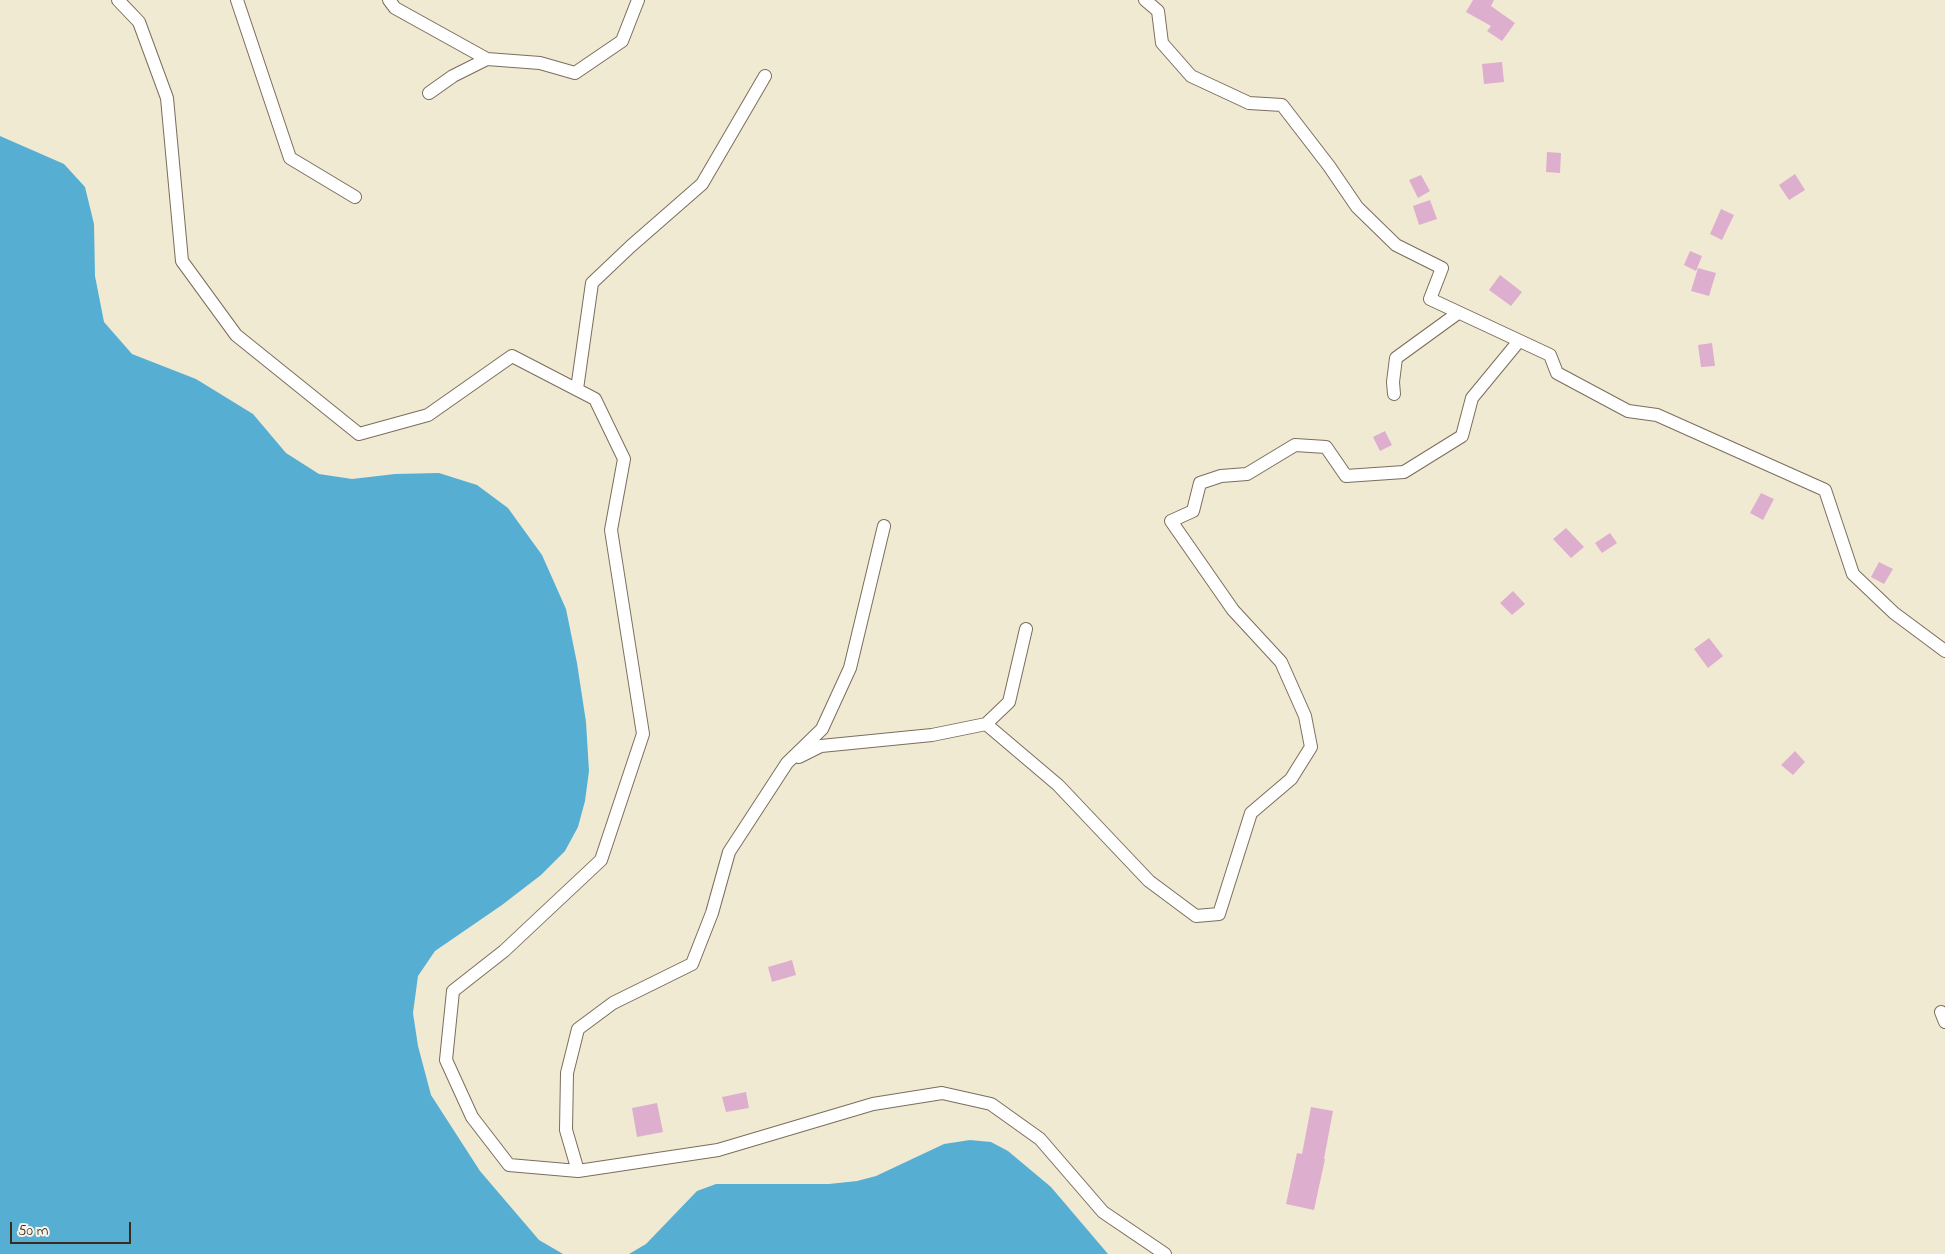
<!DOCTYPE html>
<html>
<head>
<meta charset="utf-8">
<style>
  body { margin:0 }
  #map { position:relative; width:1945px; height:1254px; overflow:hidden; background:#f1ead3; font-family:"Indie Flower",sans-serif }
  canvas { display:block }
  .scale { position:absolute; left:10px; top:1222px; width:121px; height:22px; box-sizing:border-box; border:2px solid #3b2a1e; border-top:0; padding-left:6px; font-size:15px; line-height:18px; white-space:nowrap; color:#3b2a1e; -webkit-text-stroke:4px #f7f3e8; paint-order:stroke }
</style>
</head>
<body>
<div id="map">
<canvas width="1945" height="1254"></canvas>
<div class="scale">50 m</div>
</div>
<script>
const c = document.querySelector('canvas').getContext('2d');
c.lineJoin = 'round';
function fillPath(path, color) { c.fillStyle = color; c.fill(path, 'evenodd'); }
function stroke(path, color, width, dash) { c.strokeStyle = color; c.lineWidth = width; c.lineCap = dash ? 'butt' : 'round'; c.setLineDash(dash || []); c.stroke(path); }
fillPath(new Path2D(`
  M0 136 64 164 85 187 94 224 95 276 104 322 132 354 196 379 253 414 286 453 319 474 352 479 395 474 439 473 477 485 508 508 542 555 566 609 577 663 586 722 589 771 585 801 578 827 565 851 541 875 502 905 435 951 418 976 413 1013 418 1046 431 1095 480 1171 539 1240 563 1254H0Z
  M970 1140 991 1142 1008 1151 1051 1187 1108 1254H629L646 1244 697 1191 716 1184H829L857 1181 876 1176 944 1144Z`), '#56afd3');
fillPath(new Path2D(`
  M1473 0H1494L1491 6 1515 23 1502 41 1487 31 1491 26 1466 12Z
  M1502 62 1504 82 1484 84 1482 64Z
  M1547 152 1561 153 1560 173 1546 172Z
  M1795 174 1805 190 1789 200 1779 185Z
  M1421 175 1430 191 1418 198 1409 180Z
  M1430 200 1437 219 1419 225 1413 206Z
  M1721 209 1734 215 1722 240 1710 234Z
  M1690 251 1702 256 1696 271 1684 265Z
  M1698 268 1716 273 1709 296 1691 291Z
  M1500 275 1522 292 1511 306 1489 290Z
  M1712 343 1715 366 1701 367 1698 345Z
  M1385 431 1392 445 1380 451 1373 437Z
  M1761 493 1774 499 1763 520 1750 513Z
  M1566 528 1584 547 1571 558 1553 539Z
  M1610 533 1617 543 1602 553 1595 543Z
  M1879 562 1893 569 1884 584 1871 577Z
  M1513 591 1525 604 1512 615 1500 603Z
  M1709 638 1723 656 1708 668 1694 649Z
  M1795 751 1805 762 1793 775 1781 765Z
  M792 960 796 975 772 982 768 967Z
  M746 1092 749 1108 726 1112 722 1097Z
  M657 1103 663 1132 637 1137 632 1108Z
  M1311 1107 1333 1111 1324 1159H1325L1314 1210 1286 1204 1297 1153 1302 1154Z`), '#deaece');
const street = new Path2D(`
  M118 0 139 22 167 98 182 261 236 335 359 434 428 415 512 356 595 399 624 459 611 530 643 734 601 860 504 951 453 991 446 1060 472 1117 509 1165 578 1171 718 1150 873 1104 942 1093 991 1104 1040 1139 1103 1212 1165 1254
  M237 0 290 158 355 197
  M389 0 395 8 487 59 540 63 575 73 622 41 638 0
  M1145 0 1158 11 1162 43 1191 76 1249 103 1282 105 1329 166 1357 207 1396 245 1442 268 1430 299 1550 355 1557 373 1628 411 1657 415 1825 490 1853 574 1894 613 1945 651
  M429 93 453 76 487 59
  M577 389 592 283 631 246 702 184 765 76
  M1394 394 1393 382 1396 358 1458 313
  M986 724 1058 785 1149 881 1196 916 1219 914 1251 813 1291 779 1311 747 1305 716 1281 662 1233 610 1171 521 1193 511 1200 483 1221 476 1247 474 1295 445 1326 447 1346 476 1404 472 1462 436 1472 398 1519 341
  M799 757 821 746 932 735 986 724 1009 702 1026 629
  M1941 1012 1945 1022
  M578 1171 566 1130 567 1073 578 1029 613 1003 692 964 712 913 729 852 787 763 822 729 850 668 884 526`);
stroke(street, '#7b6d5d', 14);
stroke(street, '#fff', 12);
</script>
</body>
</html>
